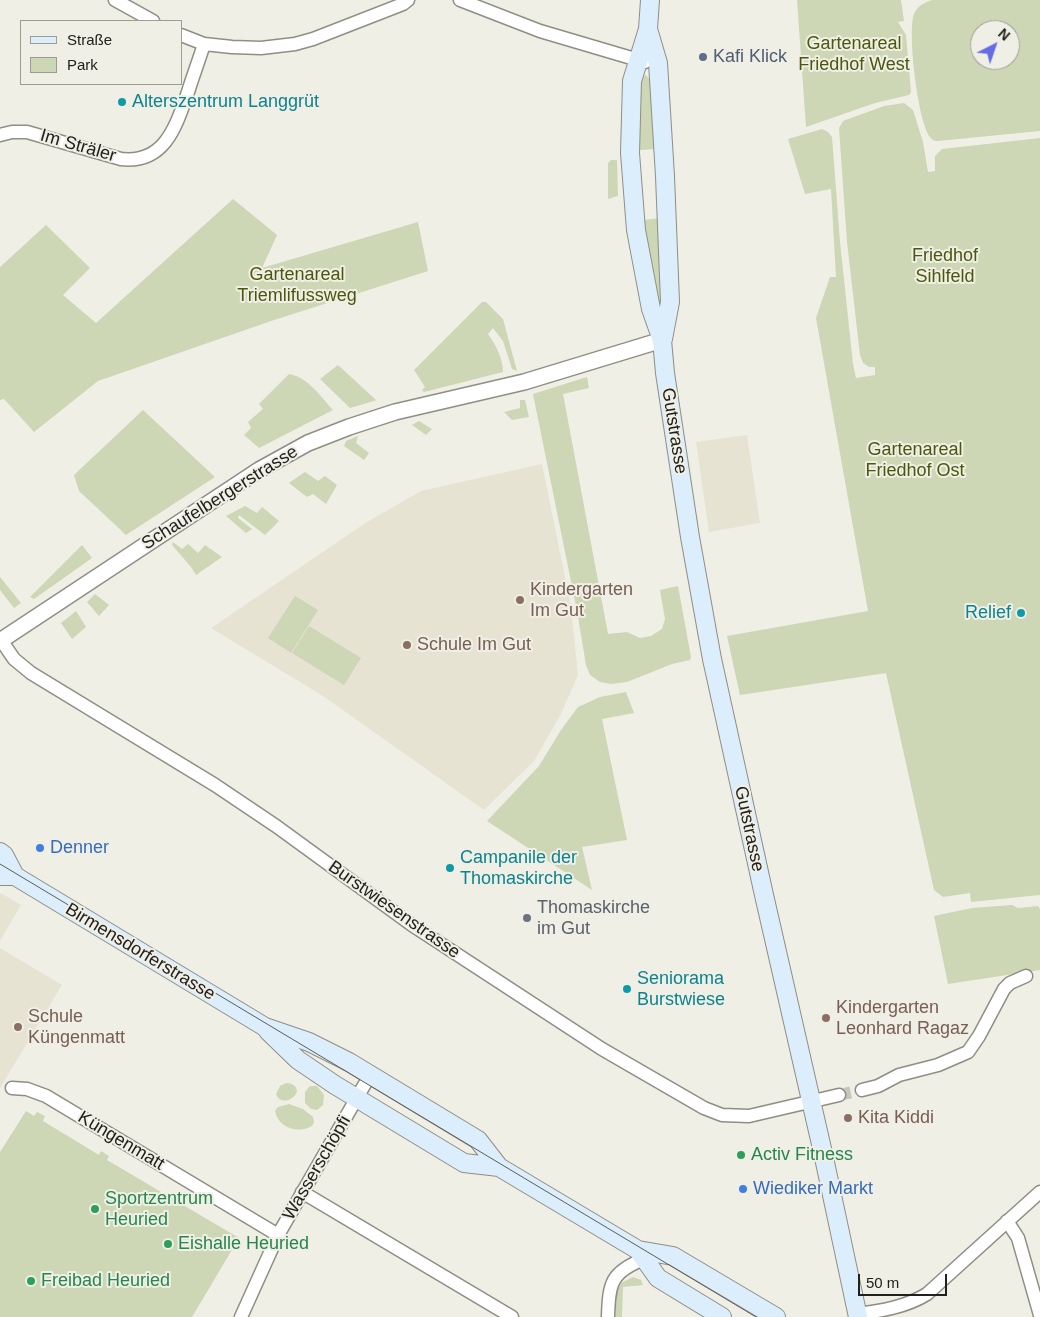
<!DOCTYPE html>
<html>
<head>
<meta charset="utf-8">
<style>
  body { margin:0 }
  #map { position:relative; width:1040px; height:1317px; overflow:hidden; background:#f0efe5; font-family:Helvetica,sans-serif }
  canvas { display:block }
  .legend { position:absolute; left:20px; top:20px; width:162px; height:65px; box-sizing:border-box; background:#f0efe5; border:1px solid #9d9c95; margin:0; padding:6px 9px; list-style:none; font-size:15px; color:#21201d }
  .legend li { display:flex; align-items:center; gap:10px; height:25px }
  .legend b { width:25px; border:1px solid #9d9c95 }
  .north { position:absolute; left:970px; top:20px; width:50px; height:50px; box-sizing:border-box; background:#f0efe5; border:1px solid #9d9c95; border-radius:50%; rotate:41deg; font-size:14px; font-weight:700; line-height:20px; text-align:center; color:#21201d }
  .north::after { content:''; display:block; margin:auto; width:18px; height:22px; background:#656de6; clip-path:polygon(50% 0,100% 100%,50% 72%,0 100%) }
  .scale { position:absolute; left:858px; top:1274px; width:89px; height:22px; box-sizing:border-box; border:2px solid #21201d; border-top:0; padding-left:6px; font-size:15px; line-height:18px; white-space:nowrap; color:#21201d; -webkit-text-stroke:4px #f0efe5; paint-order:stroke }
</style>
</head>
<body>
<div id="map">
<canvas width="1040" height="1317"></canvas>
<ul class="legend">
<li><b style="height:6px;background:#dceefb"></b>Straße</li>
<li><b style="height:14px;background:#cdd6b5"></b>Park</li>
</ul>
<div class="north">N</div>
<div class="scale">50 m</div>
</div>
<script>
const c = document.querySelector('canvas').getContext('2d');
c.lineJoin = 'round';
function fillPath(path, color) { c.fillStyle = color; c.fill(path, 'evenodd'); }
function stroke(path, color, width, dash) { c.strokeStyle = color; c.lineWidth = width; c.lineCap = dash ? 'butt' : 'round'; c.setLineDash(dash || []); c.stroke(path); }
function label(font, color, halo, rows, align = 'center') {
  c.font = font + ' Helvetica,sans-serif'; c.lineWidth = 4; c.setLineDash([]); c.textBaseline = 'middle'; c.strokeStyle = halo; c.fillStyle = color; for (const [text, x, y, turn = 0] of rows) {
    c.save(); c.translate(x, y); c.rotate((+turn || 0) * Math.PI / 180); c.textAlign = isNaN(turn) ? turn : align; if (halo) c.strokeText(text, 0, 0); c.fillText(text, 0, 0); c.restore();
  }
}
fillPath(new Path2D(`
  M747 435 760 523 709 532 696 442Z
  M542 464 571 607 578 675 561 714 534 761 484 810 323 696 211 628 367 522 421 491Z
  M1 893 21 905 0 941V895Z
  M0 948 62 985 0 1088Z`), '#e7e3d3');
fillPath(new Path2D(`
  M797 0H901L904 21 898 22 906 35 911 92 909 95 875 103 806 127Z
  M932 0H1040V131L938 141C935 141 933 141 931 138 918 126 907 30 914 14 918 5 924 3 932 0ZM980 30H1010V60H980Z
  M646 75 651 81 657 149 639 150 640 82 641 78Z
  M904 103 913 110 923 142 928 172 935 171V156L942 149 1040 138V895L971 902 970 893 943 897 934 890 886 673 740 695 727 636 868 611 816 318 830 277H836L831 189 805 194 788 139 822 129 828 132 832 137 840 242 853 364 856 378 875 375V367H869L863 363 860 355 847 242 839 128 843 121 884 106Z
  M611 160H617L618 196 608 199V163Z
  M233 199 277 235 262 268 418 222 428 271 274 320 98 381 34 432 4 399 0 400V267L46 225 90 268 63 295 96 323Z
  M661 218 663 305 660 308H657L643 220Z
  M482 302H486L503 319 517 371 512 369 503 341 493 328 488 334C496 345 503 359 503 372L424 392 422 390 425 387 414 370Z
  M338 365 376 400H377L350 408 320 379Z
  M289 374C308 377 321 397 333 410L259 448 244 435 251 428 248 422 263 409 259 404Z
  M587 377 589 388 563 394 608 634 627 632 640 638 651 636 662 629 665 619 660 590 678 586 691 657 690 660 672 664 627 682 611 684 600 682 590 675 586 665 577 611 533 394Z
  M520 400H525L529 417 512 420 504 412 520 408Z
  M143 410 215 477 126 535 79 491 74 475Z
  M419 421 432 429 426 435 412 425Z
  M358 436 356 443 369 453 364 460 344 446 346 441Z
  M305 472 318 481 325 476 337 485 326 504 313 494 307 497 289 483Z
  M245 506 257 513 262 507 279 521 265 535 239 515 238 518 252 529 246 533 226 516Z
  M173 542 182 549 188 544 198 553 205 545 222 557 196 575 191 567 172 545Z
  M82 545 92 558 34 599 30 597Z
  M0 577 21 603 14 608 0 590Z
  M95 594 109 605 99 616 87 602Z
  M295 596 318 610 291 653 268 638Z
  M76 611 86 627 72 639 61 623Z
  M309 626 361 658 344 685 292 653Z
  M626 692 634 713 602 719 627 840 582 847 592 890 487 821 539 766 561 730 578 707 600 697Z
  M1012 905 1018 908 1038 906 1040 909V970L948 984 934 916 972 908Z
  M286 1083C292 1083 297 1086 297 1092 293 1101 280 1105 276 1094L280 1086Z
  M310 1086H317L324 1095 323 1105 317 1110 311 1109 305 1103V1092Z
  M289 1104 303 1109 313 1117 314 1122 312 1126C298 1134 278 1128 275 1111L278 1107Z
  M26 1111 34 1116 37 1112 45 1116 43 1121 99 1155 101 1151 109 1156 107 1160 239 1238 192 1317H0V1152Z
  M633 1277 641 1280 643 1285 623 1287 622 1317H615L617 1294 621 1283Z`), '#cdd6b5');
stroke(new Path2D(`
  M839 1095 862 1090`), '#c7c6bd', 12, [12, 6]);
const minor = new Path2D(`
  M115 0 153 21
  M460 0 540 31 645 62
  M181 35 204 44 232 47 261 48 295 44 313 39 403 4 408 0
  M0 135 12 132H27L121 159C165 164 176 126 188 92 193 76 199 60 204 44
  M1 640 14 659 31 673 215 785 276 826 412 925 602 1049 704 1108 722 1115 749 1116 839 1095
  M12 1088 27 1089 46 1096 278 1235
  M862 1090 878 1086 899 1075 938 1065 968 1052 979 1036 1004 989 1010 983 1026 976
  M302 1192 512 1317
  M1007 1221 1018 1238 1040 1315
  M856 1314C881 1311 906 1307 927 1294L1040 1192
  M241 1317 278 1235 370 1075
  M608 1317C609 1283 611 1272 644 1259`);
const tertiary = new Path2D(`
  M0 641 259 470 308 443 349 427 395 412 524 382 662 340`);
const secondary = new Path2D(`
  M650 0 648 29 632 81 630 153 636 230 651 309 662 340 665 373 690 537 712 659 764 895 823 1153 858 1317
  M648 29 658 63 665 176 670 302 663 339
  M0 852 4 855 15 876
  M0 876H15L265 1027 309 1042 349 1062 478 1140 499 1167 638 1250 673 1256 776 1317
  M268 1031 298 1060 335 1085 464 1163 499 1167
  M638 1250 658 1278 722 1317`);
stroke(minor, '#8f8e85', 15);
stroke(tertiary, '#8f8e85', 18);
stroke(secondary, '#8f8e85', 20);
stroke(minor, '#fff', 12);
stroke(tertiary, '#fff', 15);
stroke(secondary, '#dceefb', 18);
stroke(new Path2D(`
  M0 864 756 1317`), '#5e5d58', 1);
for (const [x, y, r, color] of [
  [703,57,5,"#5c6f8a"],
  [122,102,5,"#0f9aa8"],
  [520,600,5,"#8d6e63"],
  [1021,613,5,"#0f9aa8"],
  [407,645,5,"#8d6e63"],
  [40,848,5,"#3f7fe0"],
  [450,868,5,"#0f9aa8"],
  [527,918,5,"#6b7280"],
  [627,989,5,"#0f9aa8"],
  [826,1018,5,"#8d6e63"],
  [18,1027,5,"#8d6e63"],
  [848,1118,5,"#8d6e63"],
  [741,1155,5,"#2e9e5b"],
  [743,1189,5,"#3f7fe0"],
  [95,1209,5,"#2e9e5b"],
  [168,1244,5,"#2e9e5b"],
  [31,1281,5,"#2e9e5b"]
]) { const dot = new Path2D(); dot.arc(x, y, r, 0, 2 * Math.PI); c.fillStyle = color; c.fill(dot); stroke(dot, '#f0efe5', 2); }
label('18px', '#4b580c', '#f0efe5', [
  ["Gartenareal",854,44],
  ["Friedhof West",854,65],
  ["Friedhof",945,256],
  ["Sihlfeld",945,277],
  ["Gartenareal",297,275],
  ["Triemlifussweg",297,296],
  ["Gartenareal",915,450],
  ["Friedhof Ost",915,471]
]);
label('18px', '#4e5e75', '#f0efe5', [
  ["Kafi Klick",713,57]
], 'left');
label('18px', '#0d838f', '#f0efe5', [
  ["Alterszentrum Langgrüt",132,102],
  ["Relief",1011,613,"right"],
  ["Campanile der",460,858],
  ["Thomaskirche",460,879],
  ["Seniorama",637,979],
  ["Burstwiese",637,1000]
], 'left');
label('18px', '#21201d', '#f0efe5', [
  ["Im Sträler",78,146,16],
  ["Gutstrasse",674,431,81],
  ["Schaufelbergerstrasse",220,498,-32],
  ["Gutstrasse",749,829,78],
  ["Burstwiesenstrasse",394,910,35],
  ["Birmensdorferstrasse",140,952,31],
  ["Küngenmatt",121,1141,31],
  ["Wasserschöpfi",317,1168,-60]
]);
label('18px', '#785e54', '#f0efe5', [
  ["Kindergarten",530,590],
  ["Im Gut",530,611],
  ["Schule Im Gut",417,645],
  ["Kindergarten",836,1008],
  ["Leonhard Ragaz",836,1029],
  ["Schule",28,1017],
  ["Küngenmatt",28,1038],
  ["Kita Kiddi",858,1118]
], 'left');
label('18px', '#366cbe', '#f0efe5', [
  ["Denner",50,848],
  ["Wiediker Markt",753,1189]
], 'left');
label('18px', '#5b616d', '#f0efe5', [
  ["Thomaskirche",537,908],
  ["im Gut",537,929]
], 'left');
label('18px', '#27864d', '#f0efe5', [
  ["Activ Fitness",751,1155],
  ["Sportzentrum",105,1199],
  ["Heuried",105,1220],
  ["Eishalle Heuried",178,1244],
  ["Freibad Heuried",41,1281]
], 'left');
</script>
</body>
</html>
